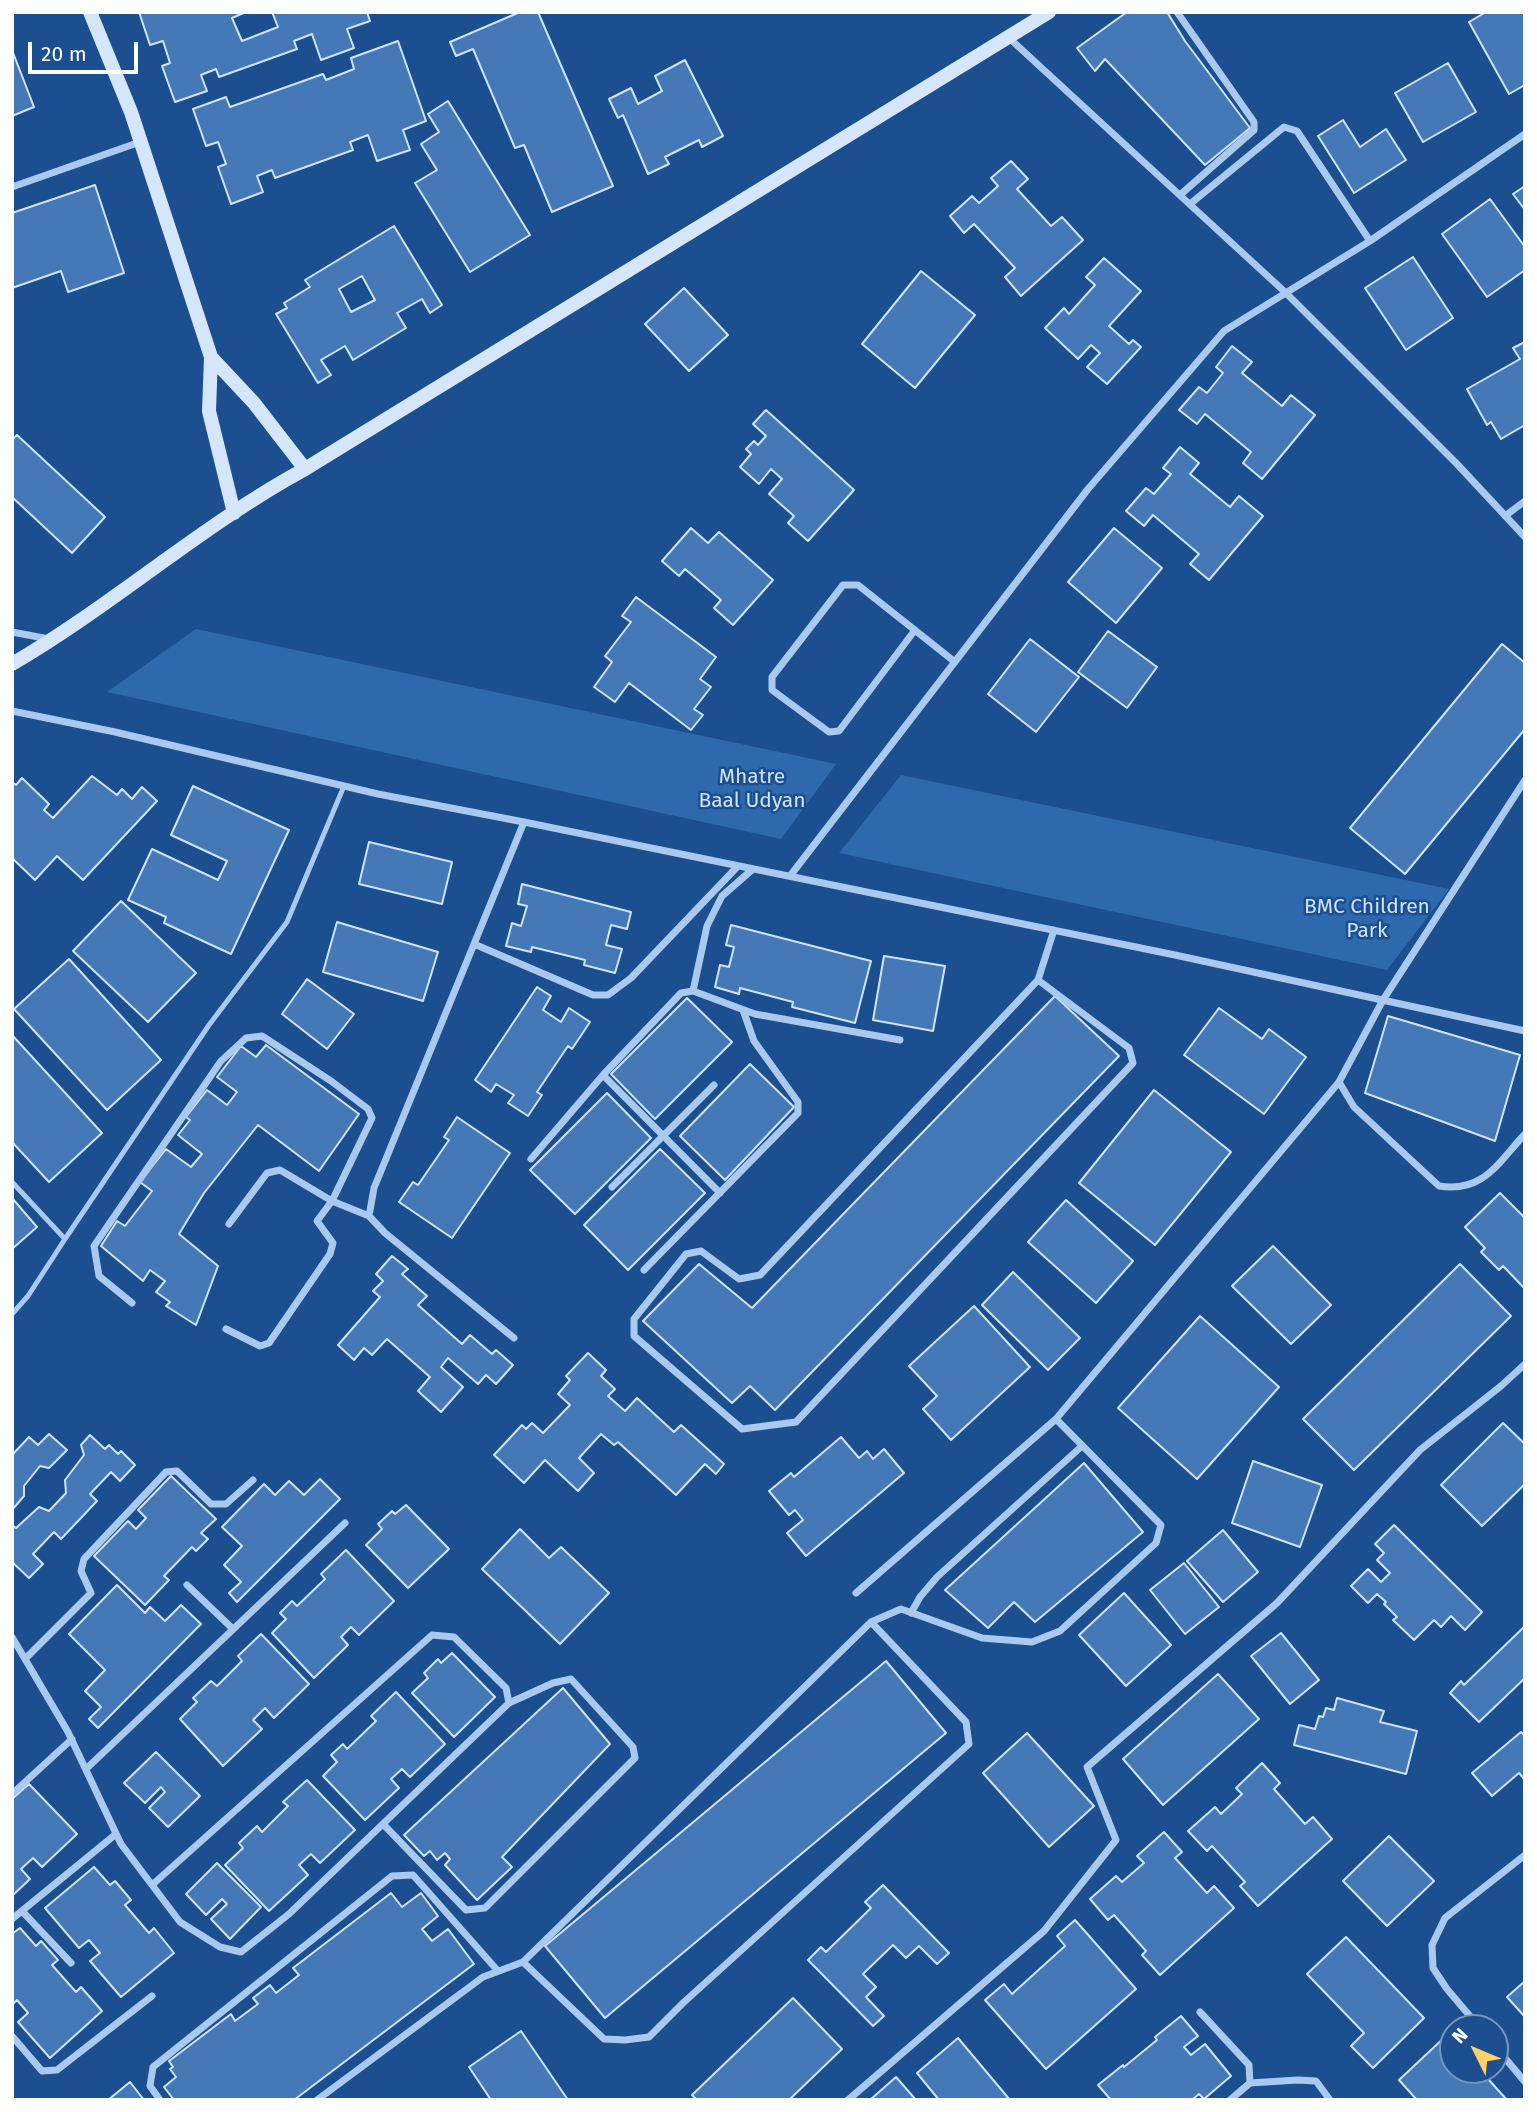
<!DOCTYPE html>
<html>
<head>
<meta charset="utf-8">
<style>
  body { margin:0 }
  #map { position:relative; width:1537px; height:2112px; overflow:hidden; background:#1b4f8f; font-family:"Fira Sans",sans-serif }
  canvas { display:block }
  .frame { position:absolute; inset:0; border:14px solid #fff; pointer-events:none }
  .north { position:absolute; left:1439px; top:2014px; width:70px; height:70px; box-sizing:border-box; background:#1b4f8f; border:2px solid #7695bc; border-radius:50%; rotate:313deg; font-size:19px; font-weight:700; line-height:28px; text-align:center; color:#fff }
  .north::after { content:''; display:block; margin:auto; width:24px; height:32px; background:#ffd166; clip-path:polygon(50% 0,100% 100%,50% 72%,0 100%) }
  .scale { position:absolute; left:28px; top:42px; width:110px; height:32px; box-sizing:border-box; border:4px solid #fff; border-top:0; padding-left:9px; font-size:21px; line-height:24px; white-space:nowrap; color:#fff; -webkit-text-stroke:5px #1b4f8f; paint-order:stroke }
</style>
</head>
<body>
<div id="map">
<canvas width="1537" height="2112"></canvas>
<div class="frame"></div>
<div class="north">N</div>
<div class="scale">20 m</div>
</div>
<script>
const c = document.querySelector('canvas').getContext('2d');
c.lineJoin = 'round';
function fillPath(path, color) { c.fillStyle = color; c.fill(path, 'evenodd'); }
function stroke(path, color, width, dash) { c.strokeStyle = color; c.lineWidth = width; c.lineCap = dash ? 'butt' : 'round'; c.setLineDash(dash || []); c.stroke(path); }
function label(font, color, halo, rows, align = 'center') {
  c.font = font + ' "Fira Sans",sans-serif'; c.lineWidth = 5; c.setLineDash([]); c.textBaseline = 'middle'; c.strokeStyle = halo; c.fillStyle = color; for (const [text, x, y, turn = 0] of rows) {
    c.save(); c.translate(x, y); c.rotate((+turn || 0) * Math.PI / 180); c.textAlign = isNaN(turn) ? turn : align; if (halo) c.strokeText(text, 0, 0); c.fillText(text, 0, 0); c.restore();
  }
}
fillPath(new Path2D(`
  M196 629 836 764 781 839 107 692Z
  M901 775 1449 889 1387 970 839 853Z`), '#2e69ad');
const building = new Path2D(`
  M139 12H246L232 18 242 41 278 27 272 12H367L370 21 347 29 354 48 321 60 312 34 294 41 297 49 219 77 216 69 201 75 207 91 175 102 162 66 170 63 163 41 150 45Z
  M520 12H538L613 186 552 212 524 145 515 148 473 49 456 56 450 42Z
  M1127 12H1167L1185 41 1250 128 1205 165 1105 59 1095 71 1077 48Z
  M1486 12H1525V85L1509 94 1469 22Z
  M398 41 426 121 403 130 410 150 377 161 368 135 350 142 353 150 275 178 272 170 257 176 263 192 231 204 218 167 226 164 218 142 206 146 193 109 226 97 230 107 323 74 326 80 354 69 351 58Z
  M12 50 34 107 12 116Z
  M685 60 723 136 702 147 699 140 665 157 669 164 648 174 623 115 618 118 609 99 631 88 638 104 662 91 655 76Z
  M1448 63 1476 112 1423 142 1395 93Z
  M448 101 530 235 470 272 415 183 437 170 421 144 439 132 428 114Z
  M1343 120 1360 147 1386 129 1406 160 1354 193 1318 136Z
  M1011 161 1028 179 1017 189 1051 226 1062 217 1083 240 1021 296 1005 277 1015 268 974 224 964 233 950 216 972 196 979 203 998 186 991 178Z
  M95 185 124 273 68 292 61 271 12 288V213Z
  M1525 186V210L1513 194Z
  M1490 199 1525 247V270L1487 297 1442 234Z
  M394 226 442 305 430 313 422 299 397 313 406 328 353 360 345 346 321 360 331 375 318 383 276 314 287 308 284 303 310 287 305 280ZM362 276 375 300 351 312 339 289Z
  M1413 257 1453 318 1406 350 1365 288Z
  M1104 258 1141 291 1109 326 1129 344 1133 340 1141 347 1107 384 1087 367 1100 353 1091 345 1078 359 1045 328 1064 308 1069 314 1095 285 1086 277Z
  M921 271 975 315 915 388 862 344Z
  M684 288 728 335 689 371 645 324Z
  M1525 342V425L1501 439 1491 422 1487 425 1467 389 1520 359 1513 348Z
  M1232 346 1252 362 1242 373 1282 406 1291 395 1315 415 1262 479 1243 463 1251 452 1205 414 1197 424 1179 410 1199 387 1207 393 1223 373 1216 367Z
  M766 410 854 490 808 541 788 523 794 516 769 494 782 479 771 469 759 484 740 467 751 454 746 449 754 441 758 445 766 436 753 424Z
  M17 435 105 517 72 553 12 497V440Z
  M1180 447 1199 463 1190 474 1230 507 1239 496 1263 516 1209 580 1190 564 1199 554 1153 515 1144 526 1126 511 1146 488 1154 494 1171 474 1163 468Z
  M691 528 708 543 719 532 773 580 733 625 714 608 721 600 685 569 679 576 662 561Z
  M1114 528 1162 568 1116 623 1068 582Z
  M636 597 716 657 700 679 711 687 694 709 703 715 691 730 629 683 615 702 594 687 612 662 605 656 631 622 622 616Z
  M1108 631 1157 667 1127 708 1078 672Z
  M1030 639 1079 677 1036 732 988 694Z
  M1502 644 1525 663V729L1405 874 1350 828Z
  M92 776 117 795 122 789 132 799 142 787 157 801 83 880 57 856 35 880 12 858V782L16 785 22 778 49 804 44 810 53 818Z
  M193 786 289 830 231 954 164 923 166 917 128 900 152 849 218 880 227 861 171 835Z
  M369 842 452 862 442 904 359 884Z
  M522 884 631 912 627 929 611 925 606 945 622 949 615 973 584 965 585 960 532 947 531 952 506 946 512 923 521 926 527 906 518 904Z
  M121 901 196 973 148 1022 73 951Z
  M337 922 438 952 423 1001 323 972Z
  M731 925 871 961 855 1023 792 1007 793 1002 740 988 739 994 715 987 720 965 729 967 734 947 726 945Z
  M884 956 945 966 933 1031 873 1020Z
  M69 959 161 1060 107 1110 14 1009Z
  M307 979 354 1014 327 1049 282 1014Z
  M537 987 551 996 543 1010 561 1022 569 1008 590 1022 572 1049 568 1046 537 1092 542 1095 528 1116 508 1103 514 1095 496 1084 491 1092 475 1080Z
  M1055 996 1119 1056 775 1410 750 1386 732 1403 643 1321 699 1264 752 1308Z
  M687 998 732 1042 655 1119 611 1074Z
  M1219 1008 1262 1039 1269 1029 1306 1057 1264 1114 1184 1055Z
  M1388 1016 1520 1055 1495 1141 1365 1093Z
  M12 1035 102 1133 49 1182 12 1142Z
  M266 1045 359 1114 319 1171 258 1125 204 1193 179 1234 218 1266 196 1325 166 1306 170 1302 156 1292 165 1281 150 1270 143 1281 101 1246 117 1221 125 1226 152 1191 140 1182 166 1149 191 1167 202 1154 178 1135 190 1120 186 1117 207 1090 227 1105 237 1092 217 1077 241 1046 256 1057Z
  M750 1064 794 1107 725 1180 680 1136Z
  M1154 1090 1231 1152 1155 1245 1079 1183Z
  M607 1093 651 1138 575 1214 530 1170Z
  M457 1117 510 1153 452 1238 399 1202 413 1182 418 1185 449 1140 444 1137Z
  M660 1149 705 1193 628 1270 584 1225Z
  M1500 1193 1525 1218V1289L1503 1266 1499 1270 1481 1252 1485 1248 1465 1227Z
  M12 1198 37 1227 12 1249Z
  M1066 1200 1133 1261 1096 1303 1028 1242Z
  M1273 1246 1331 1305 1291 1344 1232 1286Z
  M392 1256 408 1269 402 1274 427 1296 418 1305 462 1344 470 1335 492 1354 496 1350 513 1365 496 1384 486 1375 478 1384 448 1358 441 1367 463 1387 441 1412 418 1391 430 1377 387 1339 372 1355 364 1348 354 1360 338 1345 380 1297 373 1291 383 1281 376 1274Z
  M1460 1264 1511 1316 1354 1470 1303 1419Z
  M1013 1272 1080 1338 1048 1370 982 1305Z
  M974 1306 1030 1367 951 1440 923 1409 937 1396 909 1366Z
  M1200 1316 1279 1387 1197 1479 1118 1408Z
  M588 1353 606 1370 601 1376 615 1389 608 1396 625 1411 637 1398 674 1432 681 1425 724 1464 716 1474 705 1464 676 1495 618 1442 614 1445 601 1434 579 1458 594 1473 578 1491 545 1460 524 1483 494 1455 522 1425 526 1429 532 1423 543 1433 570 1405 558 1394 570 1380 566 1376Z
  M1503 1423 1525 1444V1484L1482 1526 1441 1485Z
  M49 1434 67 1450 49 1468 40 1466 24 1486V1496L12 1510V1455L29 1437 38 1445Z
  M90 1435 105 1449 109 1445 118 1454 121 1451 135 1465 120 1481 111 1472 90 1494 97 1501 61 1539 54 1532 33 1554 43 1564 29 1578 12 1562V1525L16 1528 39 1507 49 1511 66 1493 65 1480 84 1455 81 1445Z
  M841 1437 859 1458 867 1451 873 1459 884 1449 904 1473 806 1556 787 1533 803 1520 795 1510 789 1515 769 1491 791 1473 794 1477Z
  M1253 1461 1322 1485 1300 1547 1232 1523Z
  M1084 1463 1143 1532 1035 1622 1014 1602 988 1628 945 1590Z
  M171 1476 216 1519 201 1533 208 1539 196 1551 192 1547 164 1576 169 1580 145 1605 94 1556 128 1521 136 1529 146 1518 138 1510Z
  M320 1479 340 1499 237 1602 229 1593 241 1582 224 1565 242 1546 222 1527 264 1484 275 1495 289 1481 304 1495Z
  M406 1505 449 1549 408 1588 366 1545 382 1529 378 1524 392 1511 395 1514Z
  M1394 1525 1482 1612 1465 1630 1451 1616 1441 1627 1434 1620 1414 1640 1393 1620 1397 1617 1384 1604 1386 1602 1377 1594 1368 1603 1351 1586 1368 1569 1381 1582 1390 1573 1377 1560 1384 1553 1375 1544Z
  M520 1529 549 1558 561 1547 609 1593 560 1644 482 1569Z
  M1223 1530 1258 1572 1223 1602 1187 1561Z
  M346 1550 394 1601 359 1635 351 1627 341 1637 348 1645 314 1678 272 1633 286 1619 280 1613 292 1601 297 1606 325 1579 321 1574Z
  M1184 1563 1219 1607 1185 1634 1150 1590Z
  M117 1585 145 1613 150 1607 165 1621 181 1605 201 1624 98 1728 89 1719 101 1707 85 1691 105 1670 69 1634Z
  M1124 1593 1171 1645 1126 1686 1079 1635Z
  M1525 1626V1678L1479 1722 1450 1693 1461 1681 1464 1685Z
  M1281 1633 1319 1680 1290 1704 1251 1656Z
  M261 1634 309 1684 274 1718 265 1708 253 1720 262 1729 223 1766 180 1719 197 1702 193 1698 211 1681 217 1686 242 1661 238 1656Z
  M452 1653 495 1697 454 1737 412 1693 428 1678 424 1673 438 1659 441 1663Z
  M886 1661 946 1733 605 2018 545 1946Z
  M1218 1674 1259 1719 1163 1805 1123 1759Z
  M563 1688 610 1744 502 1857 512 1867 477 1900 445 1865 450 1859 445 1853 437 1860 430 1851 424 1856 404 1835Z
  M396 1692 445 1744 410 1777 402 1769 391 1779 399 1788 365 1820 323 1776 337 1762 331 1755 343 1744 347 1749 376 1721 371 1716Z
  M1337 1698 1384 1711 1380 1722 1417 1731 1406 1774 1294 1745 1299 1725 1315 1729 1319 1716 1323 1717 1326 1708 1334 1710Z
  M1521 1732 1525 1736V1780L1519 1773 1492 1796 1472 1773Z
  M1027 1733 1094 1806 1049 1847 983 1773Z
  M156 1752 200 1796 168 1827 149 1808 165 1792 161 1787 145 1803 124 1783Z
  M1262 1763 1280 1783 1274 1789 1305 1824 1313 1817 1332 1839 1258 1906 1240 1886 1245 1882 1212 1846 1207 1851 1188 1831 1215 1807 1221 1814 1242 1794 1236 1788Z
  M307 1780 355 1830 320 1863 311 1854 299 1865 308 1875 269 1911 225 1865 243 1848 239 1843 257 1826 262 1832 288 1806 283 1802Z
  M29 1784 77 1834 42 1867 33 1858 21 1869 30 1879 12 1896V1799Z
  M1164 1832 1182 1852 1175 1858 1207 1893 1214 1886 1234 1908 1160 1975 1142 1955 1146 1951 1114 1915 1108 1920 1090 1899 1116 1876 1122 1882 1144 1863 1137 1856Z
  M1389 1836 1434 1881 1387 1926 1343 1881Z
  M217 1863 261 1907 230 1939 211 1919 227 1904 222 1899 206 1915 186 1894Z
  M94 1867 110 1885 115 1881 131 1900 125 1905 149 1933 154 1928 174 1953 121 1997 90 1961 100 1953 89 1940 79 1948 45 1908Z
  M883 1885 949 1953 937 1964 919 1946 906 1958 893 1945 863 1974 876 1987 866 1997 884 2016 873 2026 808 1960 821 1947 826 1952 871 1908 865 1902Z
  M391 1893 402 1907 421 1893 438 1916 422 1929 432 1941 448 1929 474 1964 294 2100H174L164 2087 176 2077 170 2069 173 2067 169 2061 231 2014 235 2021 258 2004 253 1998 270 1985 276 1993 299 1975 293 1968Z
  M1075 1920 1136 1989 1046 2069 985 2000 1004 1984 1012 1994 1065 1946 1057 1936Z
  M20 1928 36 1946 41 1941 58 1960 52 1965 76 1992 81 1987 102 2011 50 2058 18 2022 28 2013 17 2000 12 2005V1934Z
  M1346 1937 1424 2018 1373 2068 1351 2046 1364 2033 1307 1974Z
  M1525 1981V2017L1507 1997Z
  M793 1998 842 2049 789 2100H697L692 2095Z
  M1181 2016 1198 2036 1184 2047 1191 2055 1205 2044 1231 2076 1204 2099 1199 2094 1192 2100H1111L1098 2085 1123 2065 1124 2067 1157 2040 1155 2037Z
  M521 2031 568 2100H491L469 2067Z
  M1447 2035 1453 2041V2070H1480L1507 2100H1417L1399 2080Z
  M958 2038 1010 2100H939L917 2073Z
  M896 2077 916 2100H870Z
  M130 2082 144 2100H108Z`);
fillPath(building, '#4478b7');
stroke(building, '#cfe3fa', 2);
stroke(new Path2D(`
  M12 1182 65 1239 28 1296 12 1314
  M65 1239 209 1025 287 922 344 786`), '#a9c9ee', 5);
stroke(new Path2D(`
  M1177 12 1254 122V130L1180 195
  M1008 37 1286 293 1457 464 1525 537
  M12 187 140 142
  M1190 204 1284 127 1297 131 1370 241
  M1505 516 1525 501
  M915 630 839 731 829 732 772 690V677L843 585H858L955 662
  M12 632 49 639
  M12 711 115 732 378 794 524 822 1175 955 1525 1031
  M753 869 722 896 707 926 693 991 755 1014 900 1040
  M790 876 1088 489 1224 331 1370 241 1525 134
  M474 944 593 995H608L631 978 738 866
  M1038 980 1129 1048 1133 1063 796 1422 742 1429 634 1336V1319L686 1254 701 1251 739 1279 760 1275 1038 980 1054 930
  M603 1075 720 1193
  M1339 1082 1354 1107 1439 1186C1483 1193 1497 1164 1525 1134
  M531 1159 603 1075 681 993 693 991
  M612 1187 714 1085
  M229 1224 267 1173 280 1170 332 1201 369 1216
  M644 1270 798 1113V1102L754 1041 743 1010
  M132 1303 99 1276 94 1246 221 1061 246 1038 262 1036 331 1081 368 1109 372 1118 332 1201 317 1221 333 1243 330 1254 269 1343 260 1346 226 1329
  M514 1338 385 1233 369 1216 374 1188 524 822
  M187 1585 233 1629
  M856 1593 1056 1419 1339 1082 1383 1000 1525 780
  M911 1613 920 1597 937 1577 1082 1446
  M12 1637 68 1732 121 1844 180 1922 220 1947 241 1952 289 1914 509 1703 553 1683 571 1679 633 1747 635 1758 485 1908 466 1910 383 1824
  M26 1658 91 1593 81 1571 84 1559 166 1472 177 1471 211 1504H226L253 1480
  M86 1769 345 1523
  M12 1794 72 1739
  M152 1885 432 1635 454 1637 506 1688 509 1703
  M22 1911 71 1963
  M12 1919 116 1834
  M523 1962 604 2039 625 2040 649 2037 683 2003 969 1744 966 1722 871 1622
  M1200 2012 1249 2065 1250 2083 1230 2100
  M1480 2028 1447 1989 1433 1968 1432 1945 1445 1918 1525 1855
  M12 2036 42 2071 57 2070 152 1996
  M1495 2046 1525 2082
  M1250 2083 1298 2080 1316 2081 1330 2100
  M160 2100 150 2086 153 2067 392 1876 413 1875 498 1971
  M317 2100 483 1977 523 1962 871 1622 901 1609 982 1638 1032 1642 1060 1631 1156 1543 1161 1525 1056 1419
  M848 2100 1044 1931 1116 1840 1087 1767 1277 1603 1420 1450 1501 1386 1525 1364`), '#a9c9ee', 7);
stroke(new Path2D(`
  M90 12 131 112 211 357 209 411 234 513
  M211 357 254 403 305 469
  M12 664C113 605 202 525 305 469L1049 12`), '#d6e6fa', 14);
label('21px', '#cfe3fa', '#1b4f8f', [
  ["Mhatre",752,777],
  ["Baal Udyan",752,801],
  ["BMC Children",1367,907],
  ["Park",1367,931]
]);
</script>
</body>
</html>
